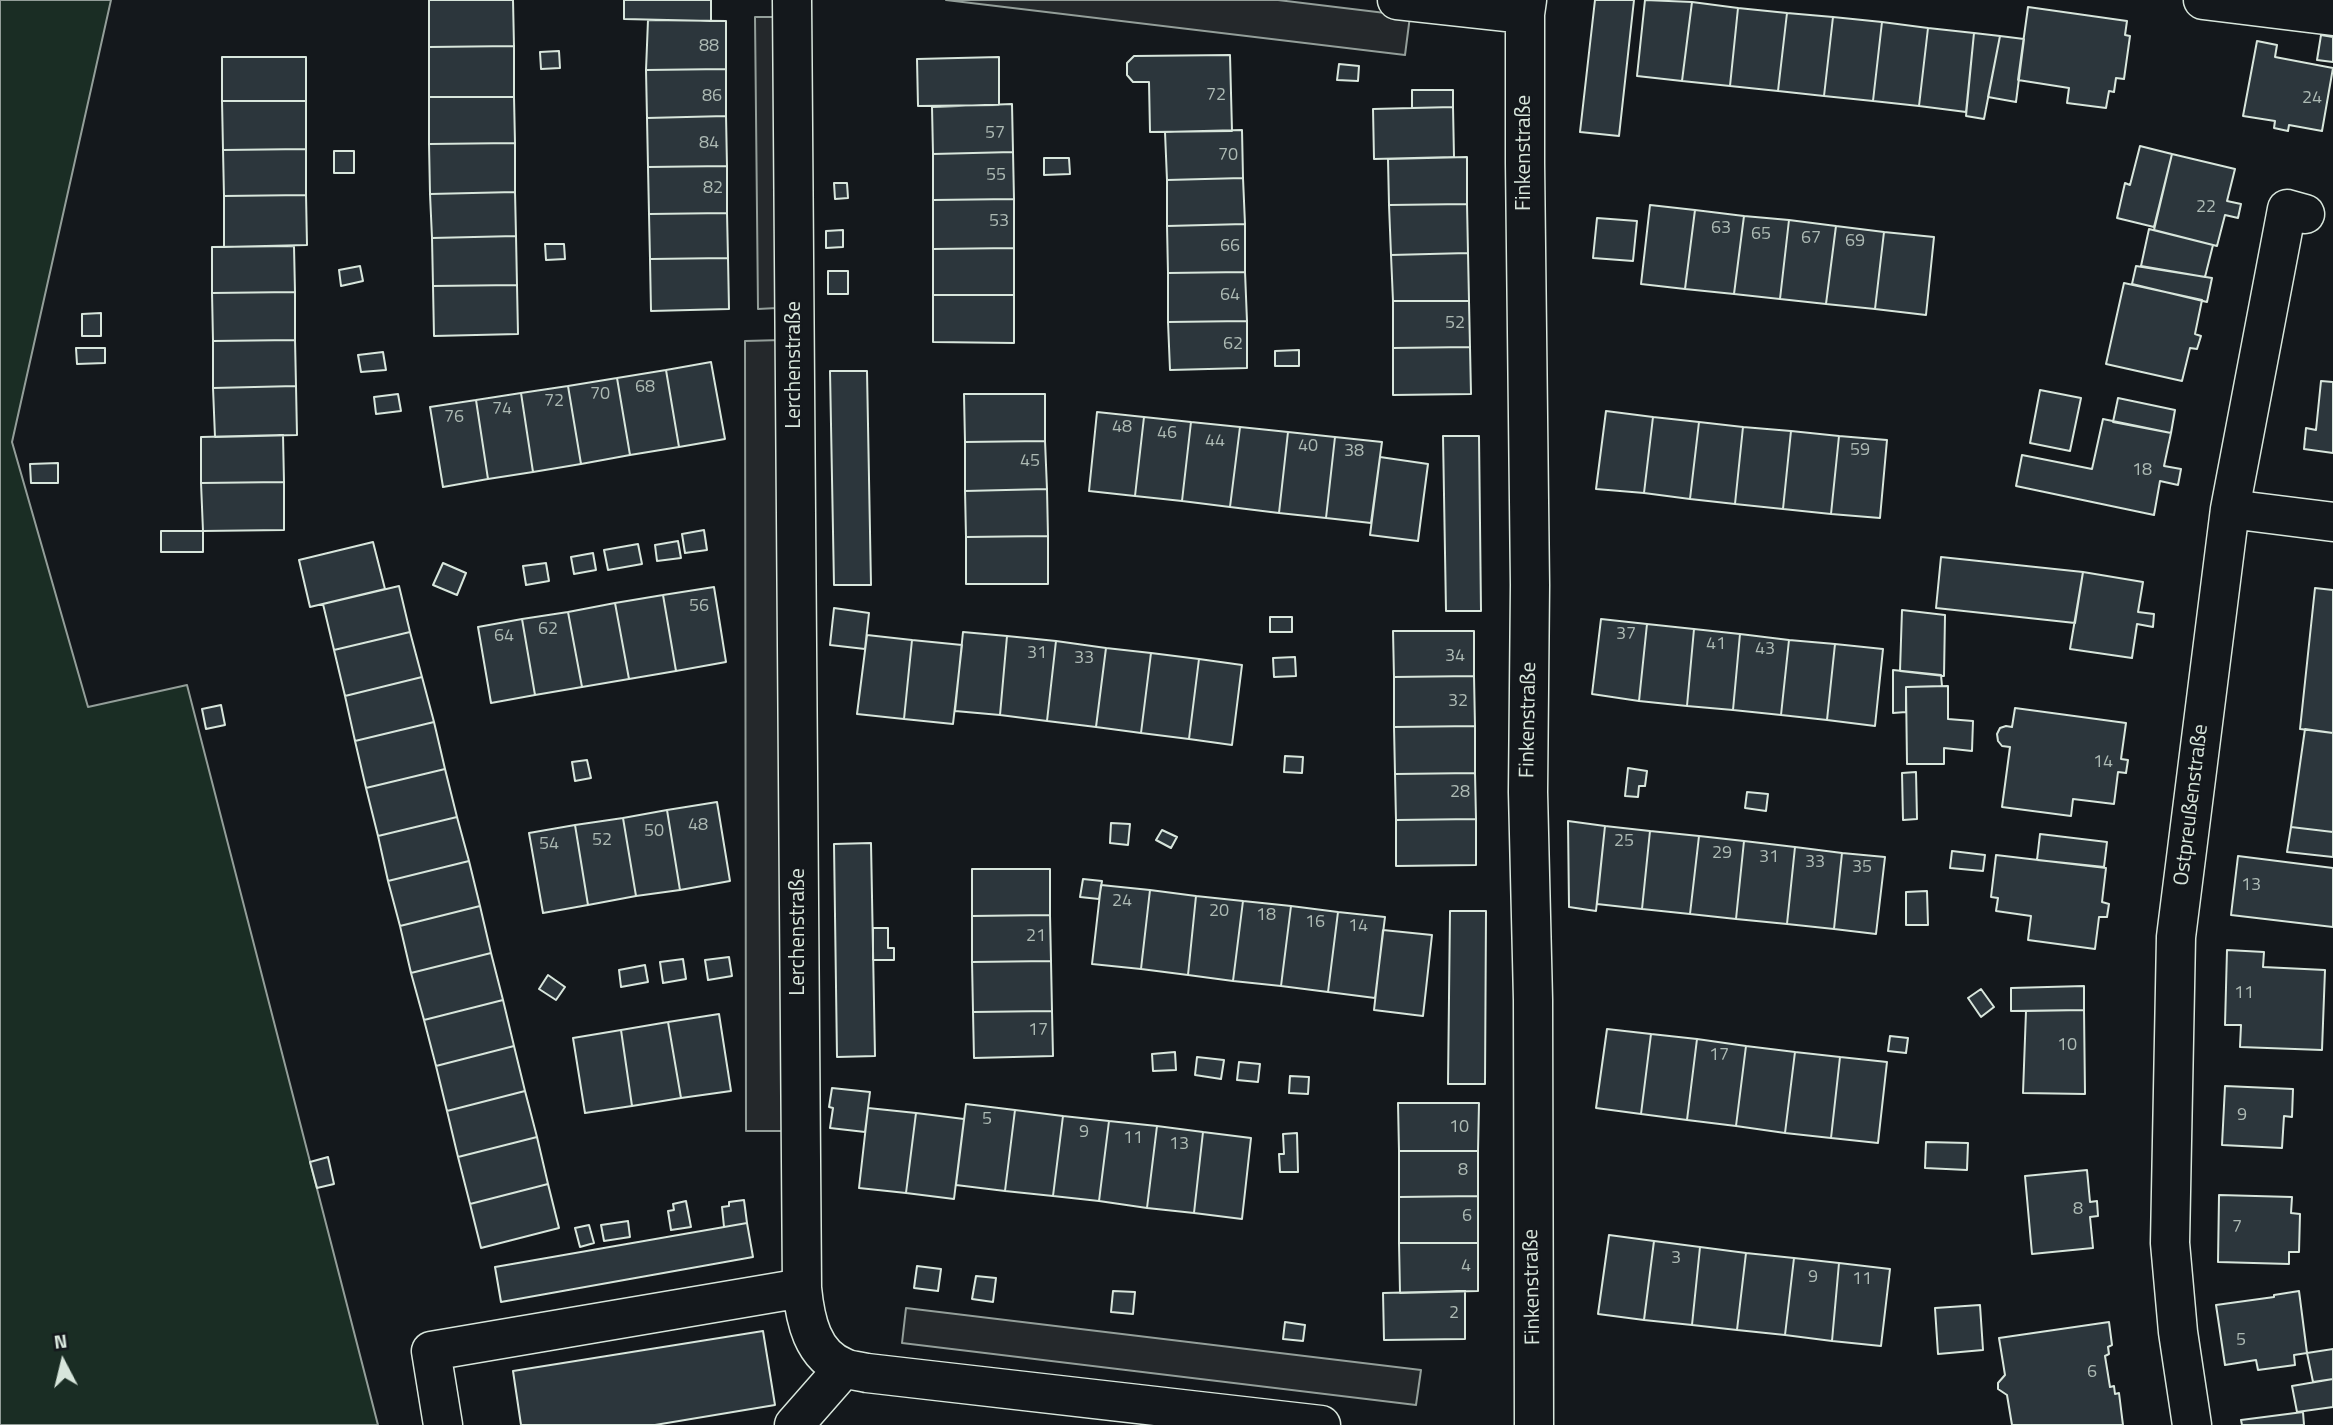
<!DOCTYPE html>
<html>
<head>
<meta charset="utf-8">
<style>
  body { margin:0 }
  #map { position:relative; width:2333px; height:1425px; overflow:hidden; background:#14181c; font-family:"Titillium Web",sans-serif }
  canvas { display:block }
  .north { position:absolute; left:28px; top:1327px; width:70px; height:70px; -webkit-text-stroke:5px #14181c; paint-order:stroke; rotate:353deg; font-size:19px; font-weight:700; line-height:28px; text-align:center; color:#d8e6dc }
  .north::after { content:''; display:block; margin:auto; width:24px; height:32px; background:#d8e6dc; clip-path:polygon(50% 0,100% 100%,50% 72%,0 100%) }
</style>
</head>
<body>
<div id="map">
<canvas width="2333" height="1425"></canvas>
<div class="north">N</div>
</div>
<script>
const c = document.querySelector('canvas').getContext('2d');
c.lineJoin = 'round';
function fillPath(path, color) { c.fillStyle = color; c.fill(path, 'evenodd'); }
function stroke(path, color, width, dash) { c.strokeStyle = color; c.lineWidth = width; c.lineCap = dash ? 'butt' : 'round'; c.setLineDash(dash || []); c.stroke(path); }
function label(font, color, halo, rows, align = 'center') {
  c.font = font + ' "Titillium Web",sans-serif'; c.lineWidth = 5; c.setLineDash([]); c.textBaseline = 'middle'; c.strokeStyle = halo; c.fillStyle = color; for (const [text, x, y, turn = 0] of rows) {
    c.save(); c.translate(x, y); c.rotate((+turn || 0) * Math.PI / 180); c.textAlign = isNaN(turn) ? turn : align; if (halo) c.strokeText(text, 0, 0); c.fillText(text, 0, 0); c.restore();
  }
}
const green = new Path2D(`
  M0 0H111L12 442 88 707 187 685 378 1425H0Z`);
fillPath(green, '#1a2d24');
stroke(green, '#939e99', 2);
const parking = new Path2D(`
  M946 0H1278L1410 16 1405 55Z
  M755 17H774L777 308 758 309Z
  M782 340 783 1131H746L745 341Z
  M906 1308 1421 1370 1416 1405 902 1343Z`);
fillPath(parking, '#24282b');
stroke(parking, '#939e99', 2);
const building = new Path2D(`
  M429 0H513L514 46 429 47Z
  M624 0H711V21L624 19Z
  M1595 0H1634L1619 136 1580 132Z
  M1645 0 1692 2 1682 81 1637 76Z
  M1692 2 1738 8 1730 86 1682 81Z
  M2028 7 2127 21 2125 35 2130 36 2124 79 2116 78 2114 92 2109 91 2106 108 2067 103 2069 88 2018 80Z
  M1738 8 1787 13 1778 91 1730 86Z
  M1787 13 1833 17 1824 96 1778 91Z
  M1833 17 1882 22 1873 101 1824 96Z
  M648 20 726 21V69L646 70Z
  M1882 22 1928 28 1919 106 1873 101Z
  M1928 28 1974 33 1966 112 1919 106Z
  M1974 33 2000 36 1984 119 1966 116Z
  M2321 35 2333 37V62L2317 60Z
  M2000 36 2024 39 2016 102 1988 97Z
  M2257 41 2277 45 2275 57 2333 68 2322 131 2289 125 2288 131 2274 128 2275 121 2243 116Z
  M514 46V97H429V47Z
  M559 51 560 68 541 69 540 52Z
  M1230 55 1232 131 1150 132 1149 82H1133L1127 75V63L1134 56Z
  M222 57H306V101H222Z
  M999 57V105L918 106 917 59Z
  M1339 64 1359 66 1358 81 1337 80Z
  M726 69V116L647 118 646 70Z
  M1412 90H1453V107L1412 108Z
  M429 97H514L515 143 429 144Z
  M222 101H306V149L223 150Z
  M1012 104 1013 152 933 154 932 107Z
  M1453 107 1454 157 1374 159 1373 109Z
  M726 116 727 166 648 167 647 118Z
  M1242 130 1243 178 1167 180 1165 132Z
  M515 143V192L430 194 429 144Z
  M2140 146 2172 154 2154 227 2117 218 2125 183 2130 185Z
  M306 149V195L224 196 223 150Z
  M334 151H354V173H334Z
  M1013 152 1014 199 933 200V154Z
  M2172 154 2235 169 2227 201 2241 204 2238 218 2225 215 2217 246 2154 230Z
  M1467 157V204L1389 205 1388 159Z
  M1044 158H1069L1070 174 1044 175Z
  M727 166V213L649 214 648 167Z
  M1243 178 1245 224 1167 226V180Z
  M834 183H847L848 198 835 199Z
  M515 192 516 236 432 238 430 194Z
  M306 195 307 245 224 247V196Z
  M1014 199V248L933 249V200Z
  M1467 204 1468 253 1391 255 1389 205Z
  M1650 205 1695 210 1685 289 1641 284Z
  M1695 210 1744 216 1734 294 1685 289Z
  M727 213 728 258 650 259 649 214Z
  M1744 216 1789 220 1780 299 1734 294Z
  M1597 218 1637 221 1633 261 1593 258Z
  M1789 220 1836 226 1826 304 1780 299Z
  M1245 224V272L1168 273 1167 226Z
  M1836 226 1884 232 1875 309 1826 304Z
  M2149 229 2213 245 2205 277 2141 266Z
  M843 230V247L826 248V231Z
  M1884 232 1934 237 1926 315 1875 309Z
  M516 236 517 285 433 286 432 238Z
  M545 244H564L565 259 546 260Z
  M294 246 295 292 212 293V247Z
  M1014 248V295H933V249Z
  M1468 253 1469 301H1393L1391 255Z
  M728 258 729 309 651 311 650 259Z
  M360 266 363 281 341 286 339 270Z
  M2136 266 2212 278 2207 302 2132 284Z
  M828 271H848V294H828Z
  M1245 272 1247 321 1168 322V273Z
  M2124 283 2202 300 2195 334 2201 336 2197 349 2190 348 2182 381 2106 364Z
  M517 285 518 334 434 336 433 286Z
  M295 292V340L213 341 212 293Z
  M933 295H1014V343L933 342Z
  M1393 301H1469L1470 347 1393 348Z
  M101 313V336H82V314Z
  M1247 321V368L1170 370 1168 322Z
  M295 340 296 386 213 388V341Z
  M1470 347 1471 394 1393 395V348Z
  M76 348H105V363L77 364Z
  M1299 350V366H1275V351Z
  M383 352 386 370 361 372 358 355Z
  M711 362 725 439 679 447 666 370Z
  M666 370 679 447 630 455 617 378Z
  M830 371H867L871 585H834Z
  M617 378 630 455 581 464 568 386Z
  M2321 381 2333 382V453L2304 449 2306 428 2316 430Z
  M296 386 297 435 215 437 213 388Z
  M568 386 581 464 533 472 521 393Z
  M2040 390 2081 398 2070 451 2030 443Z
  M521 393 533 472 488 479 476 400Z
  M398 394 401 411 376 414 374 397Z
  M964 394H1045V441L965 442Z
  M2118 398 2175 410 2171 433 2113 422Z
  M476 400 488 479 443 487 430 407Z
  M1606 411 1653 417 1644 493 1596 489Z
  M1097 412 1144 417 1135 496 1089 491Z
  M1144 417 1191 422 1182 501 1135 496Z
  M1653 417 1699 422 1690 499 1644 493Z
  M2103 419 2171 433 2164 466 2181 469 2178 485 2160 481 2154 515 2016 486 2022 455 2092 469Z
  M1191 422 1240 427 1230 507 1182 501Z
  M1699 422 1743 427 1735 504 1690 499Z
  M1240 427 1288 432 1279 513 1230 507Z
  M1743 427 1791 431 1783 509 1735 504Z
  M1791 431 1839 436 1831 514 1783 509Z
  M1288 432 1335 437 1326 518 1279 513Z
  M283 435 284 482 201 483V437Z
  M1443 436H1479L1481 611H1446Z
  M1839 436 1887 440 1880 518 1831 514Z
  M1335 437 1382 442 1371 523 1326 518Z
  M1045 441 1047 489 965 491V442Z
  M1380 457 1428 464 1418 541 1370 535Z
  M58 463V483H31L30 464Z
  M284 482V530L203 531 201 483Z
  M1047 489 1048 536 966 537 965 491Z
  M704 530 707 550 685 553 682 534Z
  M161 531H203V552H161Z
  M1048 536V584H966V537Z
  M678 541 681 558 657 561 655 545Z
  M373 542 385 589 310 607 299 560Z
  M638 544 642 564 608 570 604 550Z
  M593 553 596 570 574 574 571 557Z
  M1941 557 2083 572 2075 623 1936 608Z
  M443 563 466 573 457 595 433 585Z
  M546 563 549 581 526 585 523 566Z
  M2083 572 2143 582 2138 612 2154 614 2153 627 2137 624 2132 658 2070 649Z
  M399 586 410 632 334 650 323 604Z
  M714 587 726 662 676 671 663 595Z
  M2315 588 2333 590V733L2300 729Z
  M663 595 676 671 629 679 615 603Z
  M615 603 629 679 582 687 568 612Z
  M834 608 869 613 865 649 830 645Z
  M1902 610 1945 615 1944 676 1900 671Z
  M568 612 582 687 535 695 522 619Z
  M1270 617H1292V632H1270Z
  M522 619 535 695 491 703 478 627Z
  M1601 619 1647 624 1639 701 1592 694Z
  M1647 624 1694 629 1687 706 1639 701Z
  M1694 629 1740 634 1733 710 1687 706Z
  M1393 631H1474V676L1394 677Z
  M410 632 422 677 345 696 334 650Z
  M963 632 1007 636 1000 715 955 711Z
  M1740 634 1789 640 1781 715 1733 710Z
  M867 635 912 640 904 719 857 714Z
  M1007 636 1056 641 1047 721 1000 715Z
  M912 640 962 645 953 724 904 719Z
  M1789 640 1835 644 1827 720 1781 715Z
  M1056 641 1106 648 1096 727 1047 721Z
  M1835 644 1883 649 1875 726 1827 720Z
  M1106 648 1151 653 1141 733 1096 727Z
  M1151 653 1199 659 1189 739 1141 733Z
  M1295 657 1296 676 1274 677 1273 658Z
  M1199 659 1242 665 1232 745 1189 739Z
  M1893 670 1941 675 1942 686 1906 687V712L1893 713Z
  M1474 676 1475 726 1394 727V677Z
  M422 677 434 722 355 741 345 696Z
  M1948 686V719L1973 721 1972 751 1944 748V764H1907L1906 687Z
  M221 705 225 725 206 729 202 709Z
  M2015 708 2126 723 2121 759 2128 760 2126 773 2118 772 2114 804 2073 799 2071 816 2002 807 2010 747 2002 746 1998 741 1997 734 2000 728 2006 726 2012 727Z
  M434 722 445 769 366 788 355 741Z
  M1475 726V773L1395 774 1394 727Z
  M2305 729 2333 733V832L2291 827Z
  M1285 756 1303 757 1302 773 1284 772Z
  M587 760 591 778 575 781 572 762Z
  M1628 768 1647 771 1645 786H1639L1638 797 1625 796Z
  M445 769 457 817 378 836 366 788Z
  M1916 772 1917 819 1903 820 1902 773Z
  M1475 773 1476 819 1396 820 1395 774Z
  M1747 792 1768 794 1766 811 1745 808Z
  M717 802 730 881 680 890 667 810Z
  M667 810 680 890 636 896 623 818Z
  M457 817 469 861 388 881 378 836Z
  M623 818 636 896 588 905 575 825Z
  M1476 819V865L1396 866V820Z
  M1568 821 1605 826 1596 911 1569 907Z
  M1111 823 1130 824 1128 845 1110 843Z
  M575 825 588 905 543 913 529 833Z
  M1605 826 1650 831 1642 909 1597 904Z
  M2291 827 2333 832V857L2287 852Z
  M1162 830 1177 837 1171 848 1156 840Z
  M1650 831 1699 836 1690 914 1642 909Z
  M2040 834 2107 842 2104 867 2037 860Z
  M1699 836 1744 841 1736 919 1690 914Z
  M1744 841 1795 847 1787 924 1736 919Z
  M871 843 875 1056 837 1057 834 844Z
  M1795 847 1842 853 1834 929 1787 924Z
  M1952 851 1985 855 1983 871 1950 868Z
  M1842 853 1885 857 1876 934 1834 929Z
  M1996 855 2106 868 2102 902 2109 904 2107 917H2099L2095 949 2028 940 2031 916 1996 911 1998 898 1991 897Z
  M2238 856 2333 868V927L2231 915Z
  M469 861 480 906 400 926 388 881Z
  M972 869H1050V915L972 916Z
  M1083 879 1102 881 1099 899 1080 897Z
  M1101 885 1150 890 1141 969 1092 964Z
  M1150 890 1196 896 1188 975 1141 969Z
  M1927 891 1928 925H1906V892Z
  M1196 896 1243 901 1233 981 1188 975Z
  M1243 901 1291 906 1281 986 1233 981Z
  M480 906 491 953 411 973 400 926Z
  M1291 906 1338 912 1328 992 1281 986Z
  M1450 911H1486L1485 1084H1448Z
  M1338 912 1385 917 1375 998 1328 992Z
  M1050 915 1051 961 972 962V916Z
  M873 928H888V948H894V960H873Z
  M1383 930 1432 935 1423 1016 1374 1010Z
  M2227 950 2264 952 2263 967 2325 970 2322 1050 2240 1047 2241 1025H2225Z
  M491 953 503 1000 424 1020 411 973Z
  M729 957 732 976 708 980 705 960Z
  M683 959 686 979 663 983 660 962Z
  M1051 961 1052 1011 973 1012 972 962Z
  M645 965 648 982 621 987 619 970Z
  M548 975 565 987 556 1000 539 989Z
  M2084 986V1010L2011 1011V988Z
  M1981 989 1994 1007 1981 1017 1968 998Z
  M503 1000 514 1046 436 1066 424 1020Z
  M2084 1010 2085 1094 2023 1093 2026 1011Z
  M1052 1011 1053 1056 974 1058 973 1012Z
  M719 1014 731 1091 681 1098 668 1022Z
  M668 1022 681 1098 632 1106 621 1030Z
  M1607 1029 1651 1034 1641 1114 1596 1108Z
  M621 1030 632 1106 585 1113 573 1038Z
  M1651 1034 1697 1039 1687 1120 1641 1114Z
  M1890 1036 1908 1038 1906 1053 1888 1051Z
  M1697 1039 1746 1046 1736 1126 1687 1120Z
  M514 1046 525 1091 447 1111 436 1066Z
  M1746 1046 1795 1052 1785 1133 1736 1126Z
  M1175 1052 1176 1070 1153 1071 1152 1054Z
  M1795 1052 1840 1057 1831 1138 1785 1133Z
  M1197 1057 1224 1060 1221 1079 1195 1075Z
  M1840 1057 1887 1062 1878 1143 1831 1138Z
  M1239 1062 1260 1064 1258 1082 1237 1080Z
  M1290 1076 1309 1077 1308 1094 1289 1093Z
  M2225 1086 2293 1089 2292 1117 2284 1116 2282 1148 2222 1145Z
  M832 1088 870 1092 865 1132 830 1128 833 1108 829 1107Z
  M525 1091 537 1137 458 1157 447 1111Z
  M1398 1103H1479L1478 1151H1399Z
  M966 1104 1015 1110 1005 1191 956 1185Z
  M868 1108 916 1113 906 1193 859 1188Z
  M1015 1110 1063 1116 1053 1196 1005 1191Z
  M916 1113 964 1119 954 1199 906 1193Z
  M1063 1116 1109 1121 1099 1201 1053 1196Z
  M1109 1121 1157 1126 1147 1208 1099 1201Z
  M1157 1126 1203 1132 1194 1213 1147 1208Z
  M1203 1132 1251 1138 1242 1219 1194 1213Z
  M1297 1133 1298 1172H1280L1279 1154H1284L1283 1134Z
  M537 1137 548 1184 470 1204 458 1157Z
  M1926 1142 1968 1143 1967 1170 1925 1168Z
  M1399 1151H1478V1196L1399 1197Z
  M328 1157 334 1184 317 1188 310 1162Z
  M2087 1170 2090 1202 2097 1201 2098 1216 2090 1217 2093 1248 2032 1254 2025 1176Z
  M548 1184 559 1228 481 1248 470 1204Z
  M2219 1195 2292 1197 2291 1213 2300 1214 2299 1252H2289V1264L2218 1262Z
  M1478 1196V1243H1399V1197Z
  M744 1200 747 1223 724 1227 722 1207 729 1206V1202Z
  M686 1201 691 1227 671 1230 668 1211 674 1210 673 1204Z
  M628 1221 630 1237 604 1241 601 1225Z
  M747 1223 753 1257 501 1302 495 1267Z
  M589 1225 594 1243 580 1247 575 1228Z
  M1609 1235 1654 1241 1644 1320 1598 1314Z
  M1654 1241 1700 1247 1692 1325 1644 1320Z
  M1399 1243H1478V1291L1400 1293Z
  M1700 1247 1746 1253 1737 1330 1692 1325Z
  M1746 1253 1794 1258 1785 1335 1737 1330Z
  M1794 1258 1839 1263 1832 1341 1785 1335Z
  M1839 1263 1890 1269 1881 1346 1832 1341Z
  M917 1266 941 1269 938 1291 914 1288Z
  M976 1276 996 1278 993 1302 972 1299Z
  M1113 1291 1135 1292 1133 1314 1111 1312Z
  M1465 1291V1339L1384 1340 1383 1293Z
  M2299 1291 2307 1353 2294 1355 2295 1365 2258 1370 2256 1360 2225 1365 2216 1305 2274 1297V1295Z
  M1980 1305 1983 1350 1938 1354 1935 1308Z
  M1285 1322 1305 1325 1303 1341 1283 1339Z
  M2109 1322 2112 1345 2108 1347 2109 1354 2105 1356 2110 1387 2114 1386 2115 1394 2119 1393 2123 1425H2012L2007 1395 1998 1389V1383L2005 1375 1999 1338Z
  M763 1331 775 1405 655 1425H521L513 1371Z
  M2333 1349V1379L2313 1382 2307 1353Z
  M2333 1379V1407L2297 1412 2292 1386Z
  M2303 1412 2304 1425H2242L2241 1420Z`);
fillPath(building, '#2c363c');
stroke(building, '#d8e6dc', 2);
const minor = new Path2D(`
  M792 0 802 1288C805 1319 812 1356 845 1368 851 1371 860 1371 867 1373L1321 1425
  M1397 0 1525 14 1527 0
  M2203 0 2333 16
  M1525 14V163L1530 585 1528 792 1533 1000 1534 1425
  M2230 509 2333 522
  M443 1425 431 1351 802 1288
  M794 1425 844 1368
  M2192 1425 2178 1332 2170 1243 2176 937 2230 509 2287 209 2305 214`);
stroke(minor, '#d8e6dc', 41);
stroke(minor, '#14181c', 38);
label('18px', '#adbab4', null, [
  ["88",709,47],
  ["72",1216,96],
  ["86",712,97],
  ["24",2312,99],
  ["57",995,134],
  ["84",709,144],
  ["70",1228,156],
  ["55",996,176],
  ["82",713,189],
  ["22",2206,208],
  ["53",999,222],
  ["63",1721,229],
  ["65",1761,235],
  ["67",1811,239],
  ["69",1855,242],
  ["66",1230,247],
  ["64",1230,296],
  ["52",1455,324],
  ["62",1233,345],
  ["68",645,388],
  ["70",600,395],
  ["72",554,402],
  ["74",502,410],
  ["76",454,418],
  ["48",1122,428],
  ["46",1167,434],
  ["44",1215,442],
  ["40",1308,447],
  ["59",1860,451],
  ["38",1354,452],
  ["45",1030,462],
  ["18",2142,471],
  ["56",699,607],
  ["62",548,630],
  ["37",1626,635],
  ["64",504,637],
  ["41",1716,645],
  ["43",1765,650],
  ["31",1037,654],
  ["34",1455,657],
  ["33",1084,659],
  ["32",1458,702],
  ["14",2103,763],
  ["28",1460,793],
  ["48",698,826],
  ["50",654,832],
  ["52",602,841],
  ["25",1624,842],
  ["54",549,845],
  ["29",1722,854],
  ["31",1769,858],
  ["33",1815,863],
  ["35",1862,868],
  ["13",2251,886],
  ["24",1122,902],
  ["20",1219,912],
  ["18",1266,916],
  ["16",1315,923],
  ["14",1358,927],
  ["21",1036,937],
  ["11",2244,994],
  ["17",1038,1031],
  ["10",2067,1046],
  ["17",1719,1056],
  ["9",2242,1116],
  ["5",987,1120],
  ["10",1459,1128],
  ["9",1084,1133],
  ["11",1133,1139],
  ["13",1179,1145],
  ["8",1463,1171],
  ["8",2078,1210],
  ["6",1467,1217],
  ["7",2237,1228],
  ["3",1676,1259],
  ["4",1466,1267],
  ["9",1813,1278],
  ["11",1862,1280],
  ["2",1454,1314],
  ["5",2241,1341],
  ["6",2092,1373]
]);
label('21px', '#d8e6dc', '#14181c', [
  ["Finkenstraße",1525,153,-90],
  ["Lerchenstraße",795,365,-90],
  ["Finkenstraße",1529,720,-89],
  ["Ostpreußenstraße",2192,805,-83],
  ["Lerchenstraße",799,932,-90],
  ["Finkenstraße",1533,1287,-91]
]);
</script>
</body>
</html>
